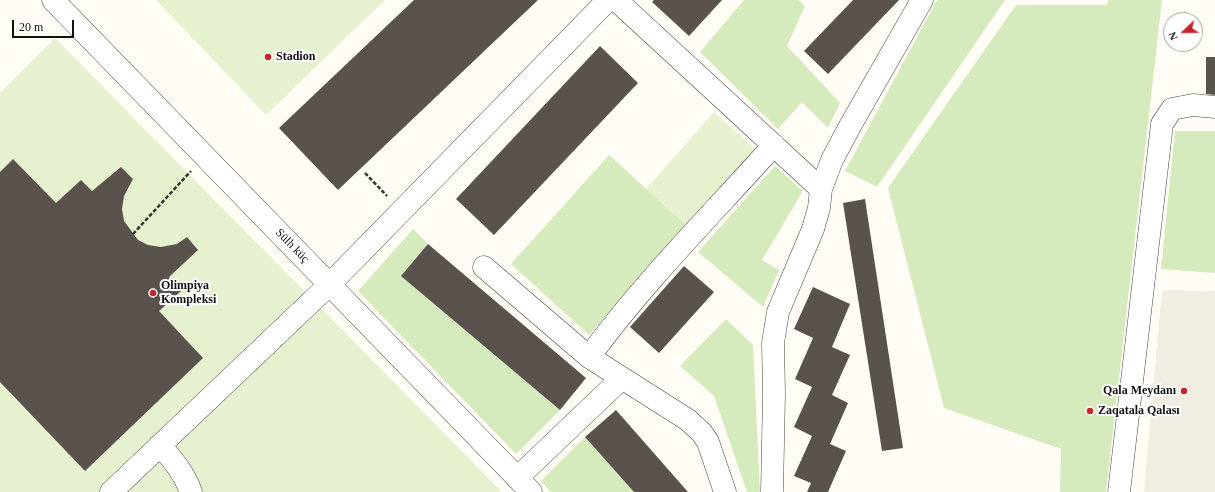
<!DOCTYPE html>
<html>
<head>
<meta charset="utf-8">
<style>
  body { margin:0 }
  #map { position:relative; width:1215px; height:492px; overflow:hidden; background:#fffdf5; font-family:Georgia,serif }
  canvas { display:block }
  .north { position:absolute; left:1163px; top:12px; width:40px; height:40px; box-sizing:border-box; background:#fff; border:1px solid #a0a0a0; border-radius:50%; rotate:248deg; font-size:11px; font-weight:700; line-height:16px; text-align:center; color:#111 }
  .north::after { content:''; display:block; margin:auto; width:14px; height:18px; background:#c4262e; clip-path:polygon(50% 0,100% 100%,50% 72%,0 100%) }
  .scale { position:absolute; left:12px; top:20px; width:62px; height:18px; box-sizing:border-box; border:2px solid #111; border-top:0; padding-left:5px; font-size:12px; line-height:14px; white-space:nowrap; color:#111; -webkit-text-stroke:3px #fff; paint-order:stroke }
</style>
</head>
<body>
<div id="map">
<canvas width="1215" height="492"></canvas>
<div class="north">N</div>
<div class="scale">20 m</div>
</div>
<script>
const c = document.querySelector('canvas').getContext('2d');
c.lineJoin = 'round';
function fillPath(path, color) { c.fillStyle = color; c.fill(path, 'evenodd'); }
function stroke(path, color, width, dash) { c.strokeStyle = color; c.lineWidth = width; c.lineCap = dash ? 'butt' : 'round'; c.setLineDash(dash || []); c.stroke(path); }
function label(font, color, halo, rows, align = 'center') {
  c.font = font + ' Georgia,serif'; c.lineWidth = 4; c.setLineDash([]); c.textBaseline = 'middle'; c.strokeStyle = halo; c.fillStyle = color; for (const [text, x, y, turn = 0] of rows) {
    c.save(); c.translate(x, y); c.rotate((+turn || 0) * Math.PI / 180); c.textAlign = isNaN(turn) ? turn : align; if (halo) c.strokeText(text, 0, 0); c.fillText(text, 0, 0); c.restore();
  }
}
fillPath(new Path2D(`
  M744 0H799L805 6 787 46 840 103 828 128 802 102 778 129 700 52Z
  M937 0H1005L877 187 845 171Z
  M1108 0H1162L1106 492H1060L1061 449 944 408 888 188 1016 5H1107Z
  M1175 131H1215V273L1161 269Z
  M609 155 687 226 589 335 511 264Z
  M775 166 803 191 762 260 779 270 763 307 698 252Z
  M413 229 428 244 402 276 560 410 516 454 358 291Z
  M726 319 753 345 760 492H747L714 396 680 366Z
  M585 437 634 492H551L541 481Z`), '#d5ebbd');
fillPath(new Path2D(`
  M156 0H385L266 115Z
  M55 38 502 492H0V93Z
  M714 112 756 150 687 226 646 189Z`), '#e6f2cf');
fillPath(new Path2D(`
  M1162 290 1215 291V492H1144Z`), '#f1ede2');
fillPath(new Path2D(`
  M414 0H538L338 190 279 128Z
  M654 0H722L689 36 652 2Z
  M853 0H899L828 74 804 51Z
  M600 46 638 83 494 235 456 199Z
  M1206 57H1215V95L1206 94Z
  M13 159 56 203 81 180 92 191 121 167 133 179 124 196 122 209 124 221 138 240 148 245 161 247 177 244 187 237 198 250 169 277 181 291 159 311 203 358 85 471 0 382V172Z
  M865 199 903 448 882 451 843 203Z
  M428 244 586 378 560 410 401 276Z
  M684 266 714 292 659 353 630 327Z
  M813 287 850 304 832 347 850 355 832 395 848 403 830 444 846 451 828 492H807L811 483 794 476 812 436 794 427 812 387 795 379 813 338 794 329Z
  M616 410 688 492H634L585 437Z`), '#5a524d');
const minor = new Path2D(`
  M53 0 531 492
  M616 0 821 189
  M484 267 589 357 688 420 702 433 708 442 725 492
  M589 357C644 282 711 215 774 145
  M160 445C172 459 185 474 191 492
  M517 478 621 379
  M111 492 329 285 608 0
  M772 492 774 394 773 343 778 312 813 229 819 208 821 189 832 160 850 126 922 0
  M1119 492 1162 124 1172 109 1193 105 1215 107`);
stroke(minor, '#444', 23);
stroke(new Path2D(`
  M365 173 387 196
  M133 234 191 171`), '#333', 2.5, [4, 2]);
stroke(minor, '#fff', 22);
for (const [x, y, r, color] of [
  [268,57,4,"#c4262e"],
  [153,293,4,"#c4262e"],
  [1184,391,4,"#c4262e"],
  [1090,411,4,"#c4262e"]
]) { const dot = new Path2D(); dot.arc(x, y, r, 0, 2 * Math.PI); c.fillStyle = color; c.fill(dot); stroke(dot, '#fff', 1.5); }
label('bold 12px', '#111', '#fff', [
  ["Stadion",276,57],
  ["Olimpiya",161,286],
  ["Kompleksi",161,300],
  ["Qala Meydanı",1176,391,"right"],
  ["Zaqatala Qalası",1098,411]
], 'left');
label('12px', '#111', '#fff', [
  ["Sülh küç",292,246,46]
]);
</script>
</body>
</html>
